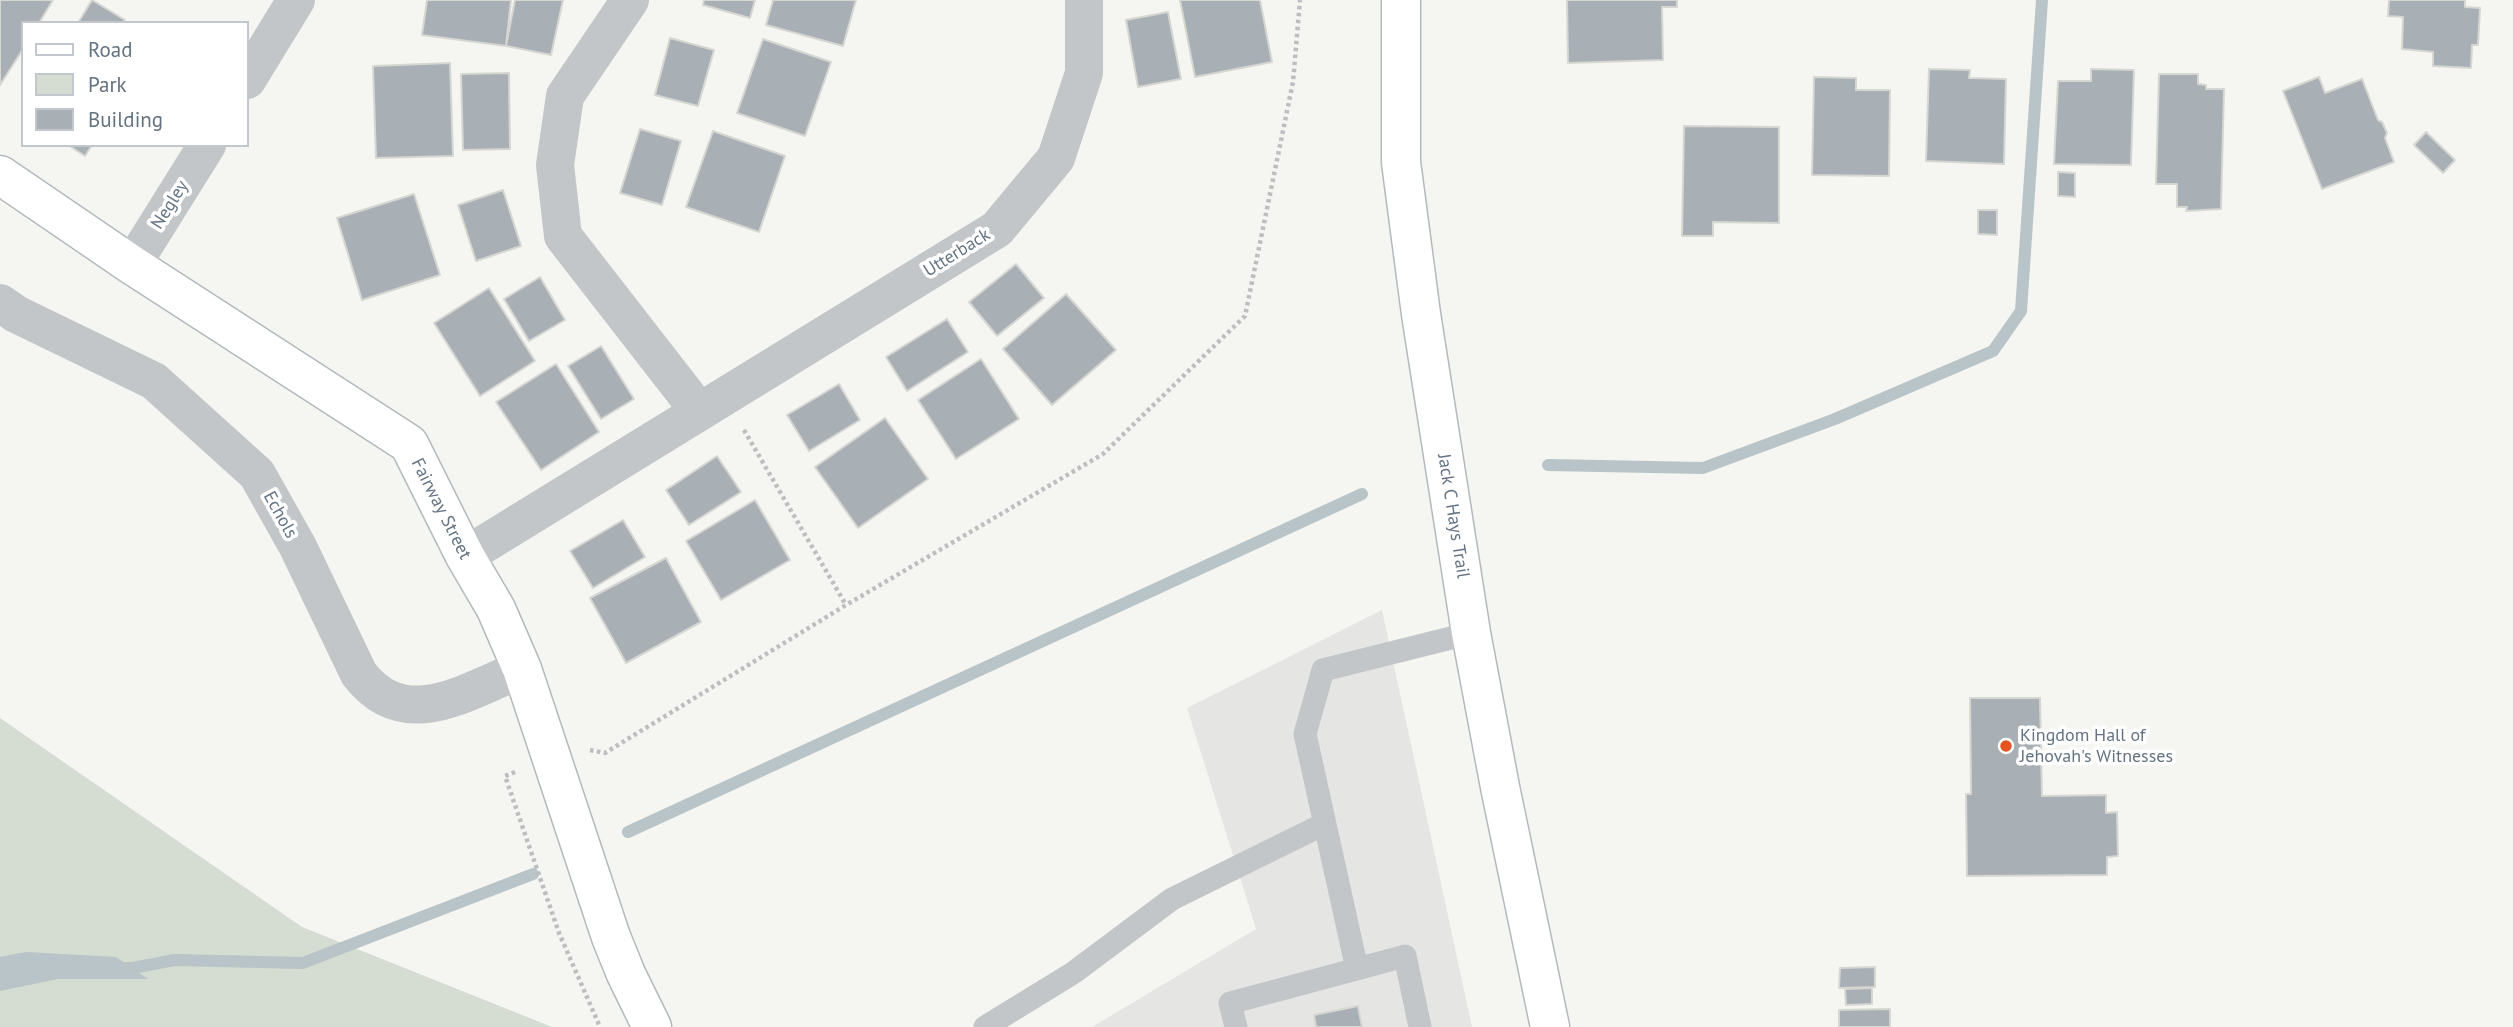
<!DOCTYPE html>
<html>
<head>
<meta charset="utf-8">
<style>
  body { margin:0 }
  #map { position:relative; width:2513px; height:1027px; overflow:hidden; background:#f5f5f1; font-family:"PT Sans",sans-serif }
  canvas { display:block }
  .legend { position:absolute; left:21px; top:21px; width:228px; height:126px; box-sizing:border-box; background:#fff; border:2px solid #c1c7cd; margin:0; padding:9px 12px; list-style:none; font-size:21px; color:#637382 }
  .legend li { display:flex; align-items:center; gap:14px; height:35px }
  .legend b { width:35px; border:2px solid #c1c7cd }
</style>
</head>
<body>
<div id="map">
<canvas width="2513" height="1027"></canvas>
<ul class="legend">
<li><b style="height:9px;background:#fff"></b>Road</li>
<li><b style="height:19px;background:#d5dcd2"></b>Park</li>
<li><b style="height:19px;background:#a8afb5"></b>Building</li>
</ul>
</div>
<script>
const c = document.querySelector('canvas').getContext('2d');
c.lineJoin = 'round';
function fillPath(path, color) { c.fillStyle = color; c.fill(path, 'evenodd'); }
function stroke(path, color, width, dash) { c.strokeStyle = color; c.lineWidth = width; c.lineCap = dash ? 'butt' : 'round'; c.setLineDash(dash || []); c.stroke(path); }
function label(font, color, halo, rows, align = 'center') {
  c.font = font + ' "PT Sans",sans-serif'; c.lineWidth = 7; c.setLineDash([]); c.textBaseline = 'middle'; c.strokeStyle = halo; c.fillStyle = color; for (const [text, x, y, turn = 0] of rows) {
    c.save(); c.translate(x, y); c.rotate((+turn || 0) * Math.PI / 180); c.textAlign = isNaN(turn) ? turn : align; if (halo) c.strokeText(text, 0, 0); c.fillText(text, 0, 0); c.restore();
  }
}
fillPath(new Path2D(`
  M1382 610 1472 1027H1092L1256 929 1187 708Z`), '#e5e6e4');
fillPath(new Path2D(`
  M0 718 302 927 552 1027H0Z`), '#d5dcd2');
fillPath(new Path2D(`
  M26 952 116 957 148 979H58L0 991V957Z`), '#b9c4c8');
stroke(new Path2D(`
  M1548 465 1703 468 1835 419 1993 351 2021 311 2042 0
  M628 832 1362 494
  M117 968H133L174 960 303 963 533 874`), '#b9c4c8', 12);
const building = new Path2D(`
  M0 0H53L39 23H23V49L0 85Z
  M92 0 125 20 123 23H78Z
  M427 0H511L506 46 422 35Z
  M515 0H563L551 55 506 46Z
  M704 0H755L750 18 703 5Z
  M773 0H856L843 46 766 25Z
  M1180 0H1260L1272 62 1195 77Z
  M1567 0H1677V7H1662L1663 60 1568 63Z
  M2389 0H2465V7L2480 8 2478 45H2472L2471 68 2433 66V52L2402 49 2403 17 2388 16Z
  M1168 12 1181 79 1138 87 1126 20Z
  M670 38 714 50 698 106 655 95Z
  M763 39 831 62 805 136 737 113Z
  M450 63 453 156 376 158 373 66Z
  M1929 69 1970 70 1969 78 2006 79 2004 164 1926 161Z
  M2091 69 2134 70 2131 165 2054 164 2058 81H2091Z
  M509 73 510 149 463 150 461 74Z
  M2159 74H2198V84L2206 85V89H2224L2221 209 2186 211 2187 207H2177V184H2156Z
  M1814 77 1856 78V90H1890L1889 176 1812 175Z
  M2319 77 2325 93 2362 79 2378 120 2382 122 2387 133 2385 138 2394 162 2322 189 2283 91Z
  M1684 126 1779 127V223L1713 222V236H1682Z
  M640 129 681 141 662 205 620 193Z
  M713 131 785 156 759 232 686 207Z
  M2426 132 2455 160 2443 173 2414 145Z
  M68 145H92L85 156Z
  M2058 172 2075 173V197L2058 196Z
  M503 190 521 246 476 261 458 205Z
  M414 194 440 275 362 300 337 218Z
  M1978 210H1997V235L1978 234Z
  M1016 264 1044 298 997 336 969 302Z
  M540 277 565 320 529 341 504 299Z
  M489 288 535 361 480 396 434 323Z
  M1066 294 1116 350 1052 405 1003 349Z
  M947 319 968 352 907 391 886 357Z
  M601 346 634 399 601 419 568 366Z
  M981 359 1019 419 956 459 918 400Z
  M556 364 599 432 541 470 496 402Z
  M839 384 860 420 809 451 787 415Z
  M885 418 928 479 858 528 815 467Z
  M717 456 741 492 689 525 666 490Z
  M755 500 790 560 721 600 686 541Z
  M623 520 645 557 593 588 570 551Z
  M666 558 701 622 626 663 590 598Z
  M1970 698H2040L2042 796 2106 795V813L2117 812 2118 856 2107 857V875L1967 876 1966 794H1971Z
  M1875 967V987L1839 988 1840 968Z
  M1872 988V1004L1846 1005 1845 989Z
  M1358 1006 1362 1027H1316L1314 1015Z
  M1890 1009V1027H1839V1010Z`);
fillPath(building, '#a8afb5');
stroke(building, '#d6d6d3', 2);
const secondary = new Path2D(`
  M1401 0V162L1421 314 1471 633 1500 787 1550 1027
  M0 175 132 265 409 444 465 556 496 609 522 669 611 937 626 974 652 1027`);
stroke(secondary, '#b4b9be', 41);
stroke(new Path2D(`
  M744 430 846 605
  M590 750 605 753 846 605 1103 454 1245 316 1293 82 1300 0
  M515 772 505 776 559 933 600 1027`), '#bcbec0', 4.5, [3.5, 3.5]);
stroke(new Path2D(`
  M985 1027 1073 973 1172 899 1324 824
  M1236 1027 1230 1003 1357 969
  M1420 1027 1405 956 1357 969 1305 734 1323 670 1471 633`), '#c2c6c9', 23);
stroke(new Path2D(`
  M630 0 565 96 555 165 563 236 699 411
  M247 80 296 0
  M132 265 207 145
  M0 303 16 314 154 381 257 474 298 547 359 674C405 734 467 691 522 669
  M465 556 997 229 1056 158 1084 73V0`), '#c2c6c9', 38);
stroke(secondary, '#fff', 38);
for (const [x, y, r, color] of [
  [2006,746,7,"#e45522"]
]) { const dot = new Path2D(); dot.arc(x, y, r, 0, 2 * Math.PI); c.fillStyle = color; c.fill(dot); stroke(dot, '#fff', 2.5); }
label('18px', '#637382', '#fff', [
  ["Negley",170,205,-58],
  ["Utterback",957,253,-32],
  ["Fairway Street",441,509,63],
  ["Echols",280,515,61],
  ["Jack C Hays Trail",1453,516,81]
]);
label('18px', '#637382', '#fff', [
  ["Kingdom Hall of",2020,736],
  ["Jehovah's Witnesses",2020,757]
], 'left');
</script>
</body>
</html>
